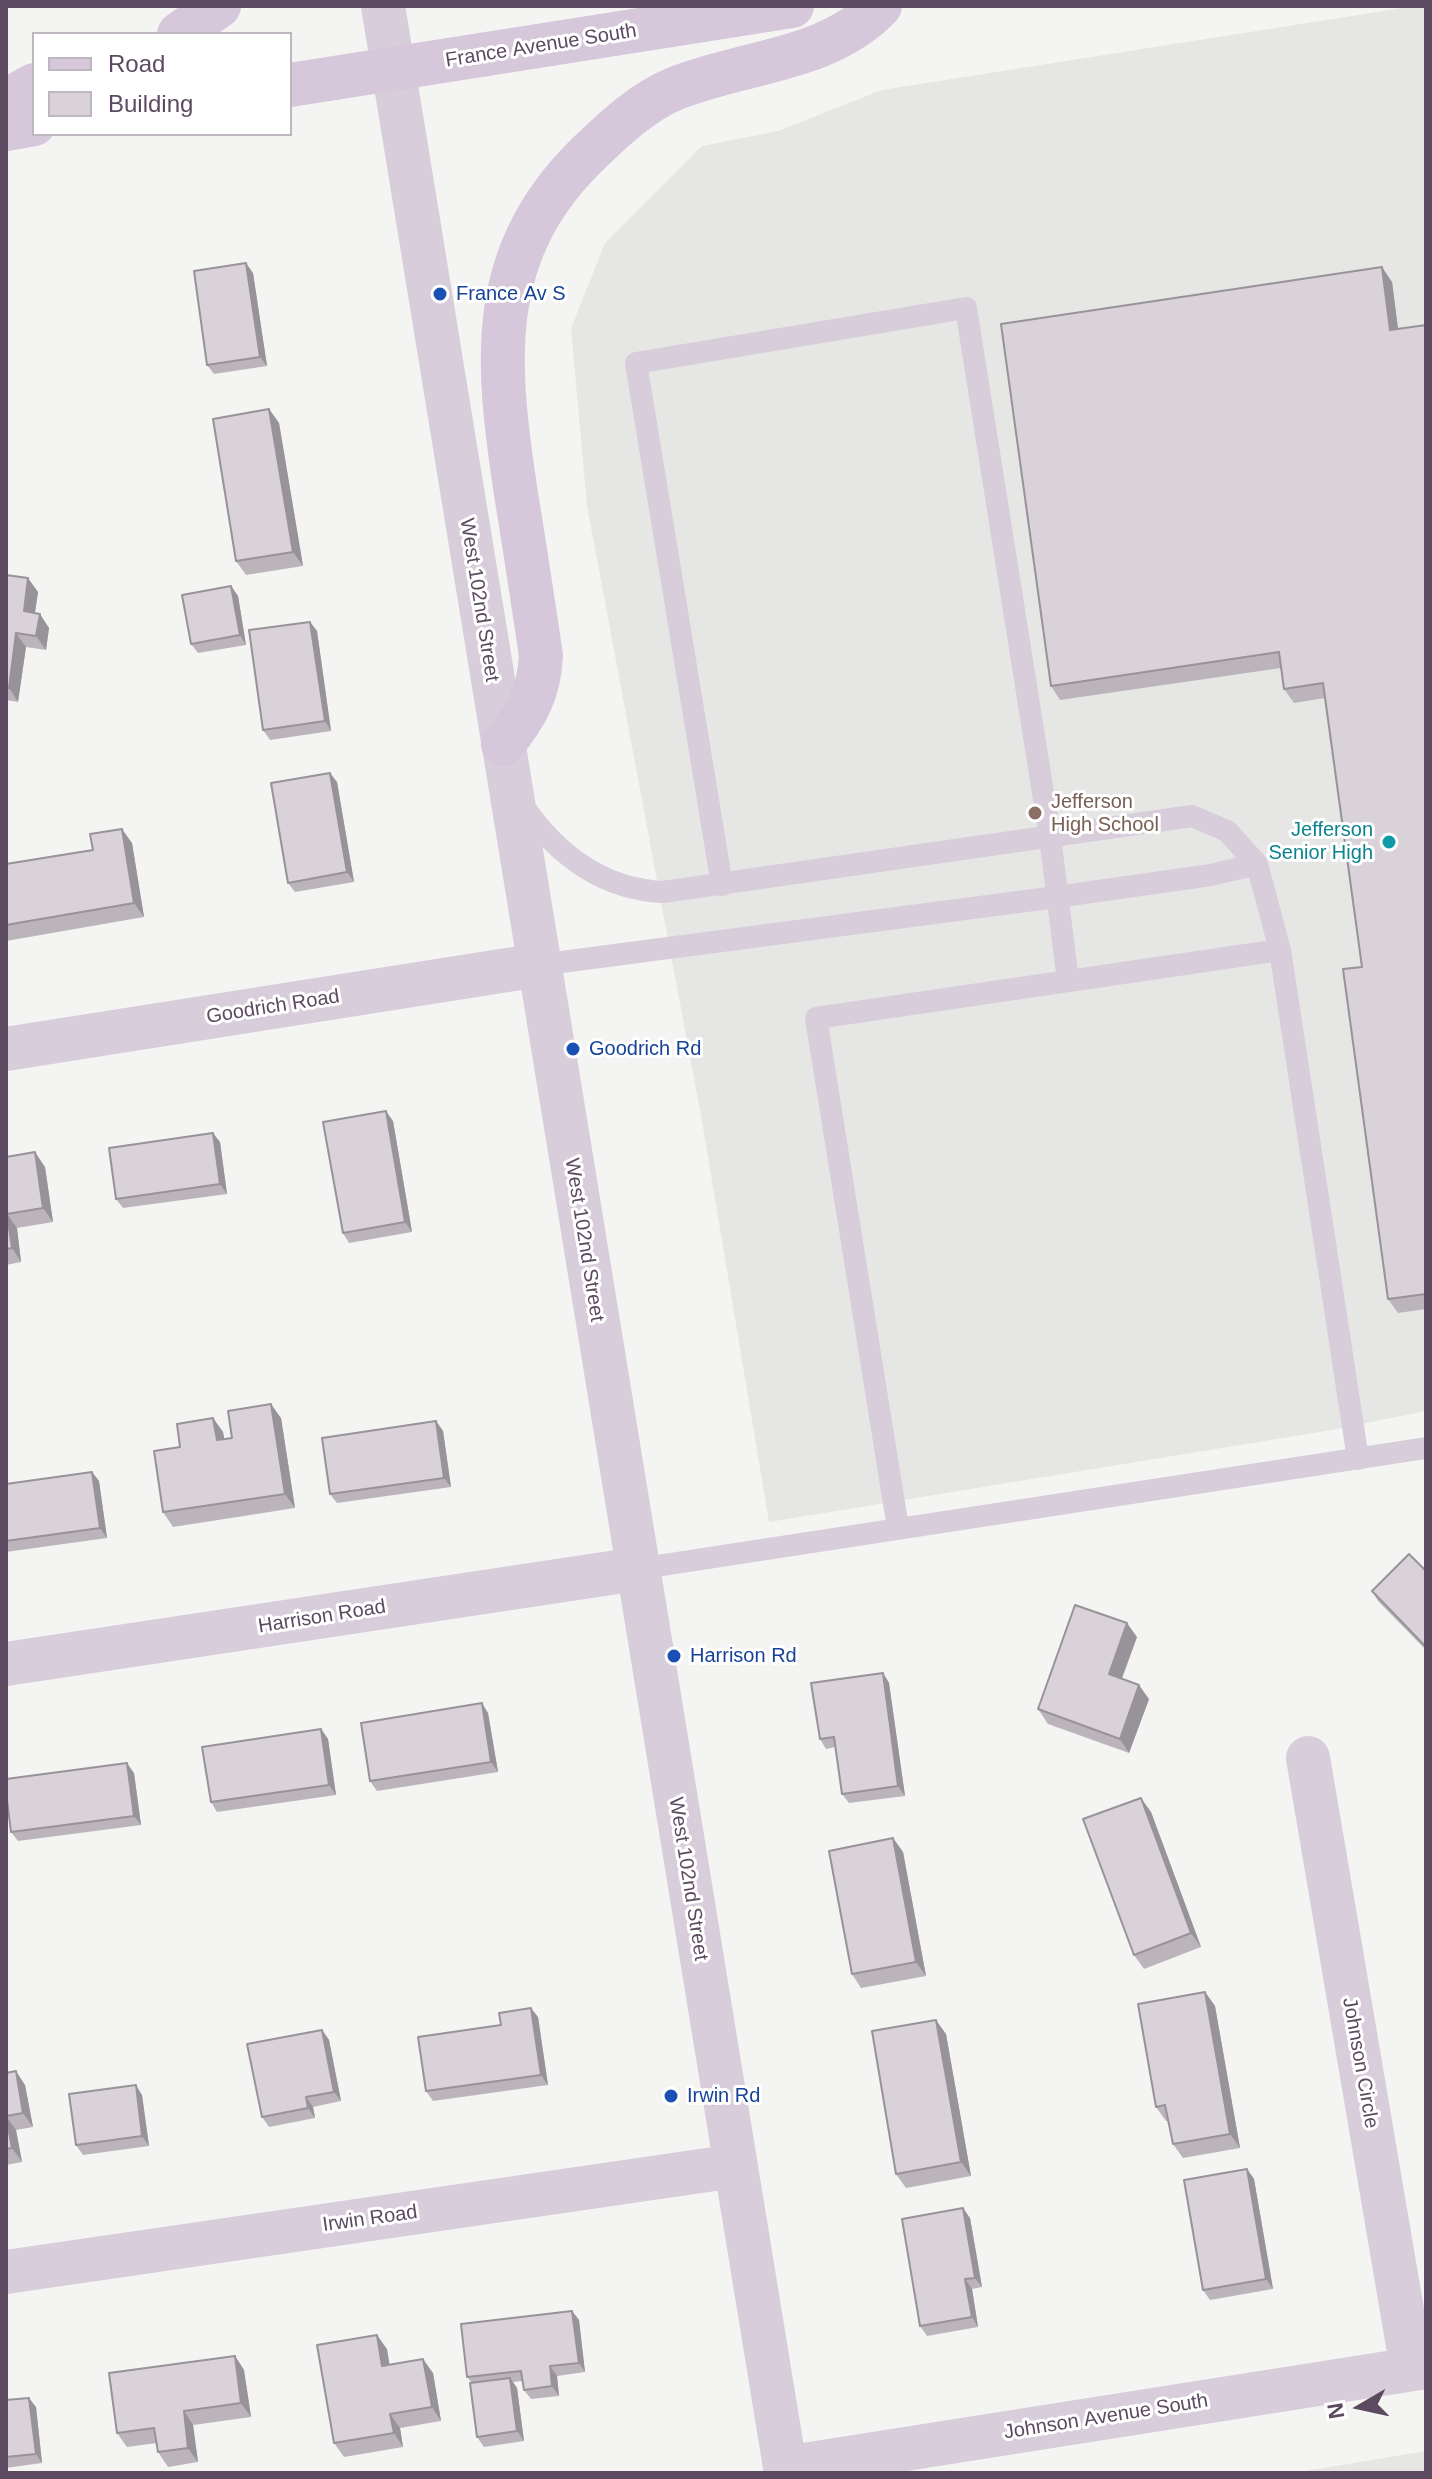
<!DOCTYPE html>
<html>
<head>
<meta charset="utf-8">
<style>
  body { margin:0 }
  #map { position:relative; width:1432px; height:2479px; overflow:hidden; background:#f4f5f3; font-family:Arial,sans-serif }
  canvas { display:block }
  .frame { position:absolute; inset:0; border:8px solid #5c4b60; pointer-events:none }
  .legend { position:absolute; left:32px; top:32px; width:260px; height:104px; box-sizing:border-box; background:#fff; border:2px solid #beb7bf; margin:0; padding:10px 14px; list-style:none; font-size:24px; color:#5c4b60 }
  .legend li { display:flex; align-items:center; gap:16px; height:40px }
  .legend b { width:40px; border:2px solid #beb7bf }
  .north { position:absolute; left:1320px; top:2367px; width:80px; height:80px; -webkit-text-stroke:6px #fff; paint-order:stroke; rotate:261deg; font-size:22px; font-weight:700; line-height:32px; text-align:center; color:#5c4b60 }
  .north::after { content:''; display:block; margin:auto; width:28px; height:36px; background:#5c4b60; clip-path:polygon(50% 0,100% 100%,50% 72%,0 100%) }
</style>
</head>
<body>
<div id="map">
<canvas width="1432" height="2479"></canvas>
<div class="frame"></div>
<ul class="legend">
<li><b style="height:10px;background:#d7c7da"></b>Road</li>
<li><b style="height:22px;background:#d9d2d9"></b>Building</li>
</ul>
<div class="north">N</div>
</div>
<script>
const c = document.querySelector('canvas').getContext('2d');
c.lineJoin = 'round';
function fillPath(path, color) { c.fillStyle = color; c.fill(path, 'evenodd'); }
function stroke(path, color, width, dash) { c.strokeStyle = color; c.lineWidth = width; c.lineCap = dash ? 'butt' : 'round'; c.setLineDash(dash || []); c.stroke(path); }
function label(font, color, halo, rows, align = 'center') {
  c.font = font + ' Arial,sans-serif'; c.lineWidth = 6; c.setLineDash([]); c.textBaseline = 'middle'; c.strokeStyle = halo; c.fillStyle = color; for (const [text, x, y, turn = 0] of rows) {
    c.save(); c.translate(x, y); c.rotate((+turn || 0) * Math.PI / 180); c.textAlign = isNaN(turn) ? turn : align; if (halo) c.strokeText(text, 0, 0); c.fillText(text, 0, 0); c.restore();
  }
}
fillPath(new Path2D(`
  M1415 6H1426V1411L1332 1430 769 1522 702 1121 587 506 571 328 605 243 702 146 778 131 882 90Z
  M1426 2451V2473H1293Z`), '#e6e6e5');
stroke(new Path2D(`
  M522 804C556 854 602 889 663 892L1192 816 1227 831 1257 864 1280 950 1358 1459
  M722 885 636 363 966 308 1050 837 1068 981
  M539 965 1056 897 1211 875 1257 864
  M898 1528 816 1018 1280 950
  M637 1569 1426 1448`), '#d8cddb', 22);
stroke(new Path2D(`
  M6 1049 539 965
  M6 1664 637 1569
  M1308 1758 1412 2369
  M6 2272 735 2166
  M785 2468 1426 2367`), '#d8cddb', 44);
stroke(new Path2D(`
  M383 6 786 2473`), '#d8cddb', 44);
stroke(new Path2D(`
  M179 34 219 6
  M290 85 792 6
  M6 101 34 85
  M6 129 34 124
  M503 744C526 716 539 693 541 656 533 602 525 548 516 494 496 361 484 252 592 150 616 127 643 102 674 89 741 61 827 62 880 6`), '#d7c7da', 44);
fillPath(new Path2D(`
  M253 273 267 366 214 374 207 365Z
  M1392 282 1398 329 1426 325V1309L1398 1313 1388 1299 1362 967 1325 698 1294 703 1284 689 1281 668 1060 700 1051 686Z
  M269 409 279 423 303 566 246 575 236 561Z
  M6 575 38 592 35 613 49 628 46 650 26 647 18 702 6 700Z
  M231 586 238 596 246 645 198 653 191 644Z
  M310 622 317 631 331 731 270 740 263 730Z
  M337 782 354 882 295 892 288 883Z
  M132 843 144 917 6 941V864Z
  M393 1121 412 1232 349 1243 343 1233Z
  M220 1142 227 1194 123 1208 116 1199Z
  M6 1157 45 1167 53 1222 17 1228 21 1262 6 1265Z
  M213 1418 223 1432 224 1439 232 1438 281 1418 295 1508 173 1527 163 1512 180 1447Z
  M436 1421 443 1431 451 1487 337 1503 330 1494Z
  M92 1472 99 1481 107 1538 6 1552V1484Z
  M1426 1571V1650L1378 1601 1372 1591Z
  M1137 1637 1122 1679 1149 1699 1129 1753 1048 1724 1038 1709Z
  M883 1673 889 1683 905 1796 849 1803 842 1794 836 1747 826 1749 820 1739Z
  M488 1713 498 1772 377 1791 370 1781Z
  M321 1729 328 1739 336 1795 217 1812 211 1802Z
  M134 1773 141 1825 18 1841 11 1832Z
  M1151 1812 1201 1947 1144 1969 1134 1955Z
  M893 1838 903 1852 926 1976 861 1988 852 1974Z
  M1205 1992 1215 2006 1240 2148 1183 2158 1173 2144 1168 2121H1166L1156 2107Z
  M538 2017 548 2085 433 2101 426 2091 501 2025Z
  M322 2030 329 2040 341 2101 313 2107 315 2118 269 2127 262 2117Z
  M946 2034 971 2176 906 2188 896 2174Z
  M6 2073 25 2085 33 2127 16 2130 22 2162 6 2165Z
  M142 2095 149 2146 83 2155 76 2145Z
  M1247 2169 1254 2179 1273 2289 1210 2300 1203 2290Z
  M970 2218 982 2287 972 2289 978 2327 927 2336 920 2326Z
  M572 2311 579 2320 585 2372 557 2376 559 2396 531 2399 524 2390 523 2381 513 2382 517 2388 524 2441 484 2447 477 2437 472 2383 467 2377Z
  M387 2349 389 2365 433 2373 441 2421 400 2428 403 2447 344 2457 334 2443Z
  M235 2356 244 2370 251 2417 193 2425 198 2462 168 2467 158 2452 157 2443 127 2447 117 2433Z
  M6 2400 36 2407 42 2463 6 2468Z`), '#bbb5bb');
fillPath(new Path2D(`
  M246 263 253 273 267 366 260 357Z
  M1382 267 1392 282 1400 344 1390 330Z
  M269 409 279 423 303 566 293 552Z
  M28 578 38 592 33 625 24 611Z
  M231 586 238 596 246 645 240 635Z
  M40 614 49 628 46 650 36 636Z
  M310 622 317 631 331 731 325 721Z
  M16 633 26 647 18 702 9 688Z
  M330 773 337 782 354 882 347 872Z
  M122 829 132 843 144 917 134 903Z
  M386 1111 393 1121 412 1232 405 1222Z
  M213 1133 220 1142 227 1194 220 1184Z
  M35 1152 45 1167 53 1222 43 1208Z
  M7 1214 17 1228 21 1262 12 1248Z
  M271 1404 281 1418 295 1508 285 1494Z
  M213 1418 223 1432 227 1454 217 1440Z
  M436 1421 443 1431 451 1487 444 1478Z
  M92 1472 99 1481 107 1538 100 1528Z
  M1127 1623 1137 1637 1118 1688 1109 1674Z
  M883 1673 889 1683 905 1796 898 1786Z
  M1139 1685 1149 1699 1129 1753 1120 1739Z
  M482 1703 488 1713 498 1772 491 1762Z
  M321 1729 328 1739 336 1795 329 1785Z
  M127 1763 134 1773 141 1825 134 1816Z
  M1141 1798 1151 1812 1201 1947 1191 1933Z
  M893 1838 903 1852 926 1976 916 1962Z
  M1205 1992 1215 2006 1240 2148 1230 2134Z
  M531 2008 538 2017 548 2085 541 2075Z
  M936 2020 946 2034 971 2176 961 2162Z
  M322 2030 329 2040 341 2101 334 2092Z
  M16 2071 25 2085 33 2127 23 2113Z
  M136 2085 142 2095 149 2146 142 2136Z
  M306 2097 313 2107 315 2118 308 2108Z
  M6 2116 16 2130 22 2162 12 2148Z
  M1247 2169 1254 2179 1273 2289 1266 2279Z
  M963 2208 970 2218 982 2287 975 2278Z
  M965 2279 972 2289 978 2327 972 2317Z
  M572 2311 579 2320 585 2372 579 2363Z
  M377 2335 387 2349 392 2380 382 2366Z
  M235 2356 244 2370 251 2417 241 2403Z
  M423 2359 433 2373 441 2421 432 2407Z
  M550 2366 557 2376 559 2396 552 2386Z
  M510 2378 517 2388 524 2441 517 2431Z
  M29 2398 36 2407 42 2463 36 2454Z
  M184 2411 193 2425 198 2462 188 2448Z
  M390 2414 400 2428 403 2447 394 2433Z`), '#989398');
const building = new Path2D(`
  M246 263 260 357 207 365 194 271Z
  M1382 267 1390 330 1426 325V1294L1388 1299 1343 969 1362 967 1323 683 1284 689 1279 652 1051 686 1001 324Z
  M269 409 293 552 236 561 213 419Z
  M6 575 28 578 24 611 40 614 36 636 16 633 9 688H6Z
  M231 586 240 635 191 644 182 595Z
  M310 622 325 721 263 730 249 630Z
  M330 773 347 872 288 883 271 783Z
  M122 829 134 903 6 925V864L93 850 90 834Z
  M386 1111 405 1222 343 1233 323 1122Z
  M213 1133 220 1184 116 1199 109 1148Z
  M35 1152 43 1208 7 1214 12 1248 6 1249V1157Z
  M271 1404 285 1494 163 1512 154 1451 180 1447 177 1424 213 1418 217 1440 232 1438 228 1411Z
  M436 1421 444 1478 330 1494 322 1438Z
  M92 1472 100 1528 6 1541V1484Z
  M1409 1554 1426 1571V1647L1372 1591Z
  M1075 1605 1127 1623 1109 1674 1139 1685 1120 1739 1038 1709Z
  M883 1673 898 1786 842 1794 834 1737 820 1739 811 1683Z
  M482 1703 491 1762 370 1781 361 1723Z
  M321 1729 329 1785 211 1802 202 1747Z
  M127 1763 134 1816 11 1832 6 1792V1779Z
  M1141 1798 1191 1933 1134 1955 1083 1819Z
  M893 1838 916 1962 852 1974 829 1851Z
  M1205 1992 1230 2134 1173 2144 1165 2105 1156 2107 1138 2004Z
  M531 2008 541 2075 426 2091 418 2037 501 2025 499 2013Z
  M936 2020 961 2162 896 2174 872 2031Z
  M322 2030 334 2092 306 2097 308 2108 262 2117 247 2044Z
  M16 2071 23 2113 6 2116 12 2148 6 2149V2073Z
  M136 2085 142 2136 76 2145 69 2094Z
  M1247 2169 1266 2279 1203 2290 1184 2180Z
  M963 2208 975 2278 965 2279 972 2317 920 2326 902 2219Z
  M572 2311 579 2363 550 2366 552 2386 524 2390 521 2371 467 2377 461 2324Z
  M377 2335 382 2366 423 2359 432 2407 390 2414 394 2433 334 2443 317 2345Z
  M235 2356 241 2403 184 2411 188 2448 158 2452 154 2428 117 2433 109 2373Z
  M510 2378 517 2431 477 2437 470 2383Z
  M29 2398 36 2454 6 2457V2400Z`);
fillPath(building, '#d9d2d9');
stroke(building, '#989398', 2);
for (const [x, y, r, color] of [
  [440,294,8,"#1a4fb4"],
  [1035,813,8,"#8d6e63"],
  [1389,842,8,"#0f9aa8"],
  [573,1049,8,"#1a4fb4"],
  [674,1656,8,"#1a4fb4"],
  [671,2096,8,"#1a4fb4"]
]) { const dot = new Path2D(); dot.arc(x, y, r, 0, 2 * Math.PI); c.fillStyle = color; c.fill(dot); stroke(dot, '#fff', 3); }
label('20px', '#5c4b60', '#fff', [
  ["France Avenue South",541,46,-9],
  ["West 102nd Street",479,600,81],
  ["Goodrich Road",273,1007,-9],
  ["West 102nd Street",584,1240,81],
  ["Harrison Road",322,1617,-9],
  ["West 102nd Street",688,1879,81],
  ["Johnson Circle",1360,2063,80],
  ["Irwin Road",370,2219,-8],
  ["Johnson Avenue South",1106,2417,-9]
]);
label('20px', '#164399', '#fff', [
  ["France Av S",456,294],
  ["Goodrich Rd",589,1049],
  ["Harrison Rd",690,1656],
  ["Irwin Rd",687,2096]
], 'left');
label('20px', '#785e54', '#fff', [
  ["Jefferson",1051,802],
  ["High School",1051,825]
], 'left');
label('20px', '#0d838f', '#fff', [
  ["Jefferson",1373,830],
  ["Senior High",1373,853]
], 'right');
</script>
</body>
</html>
